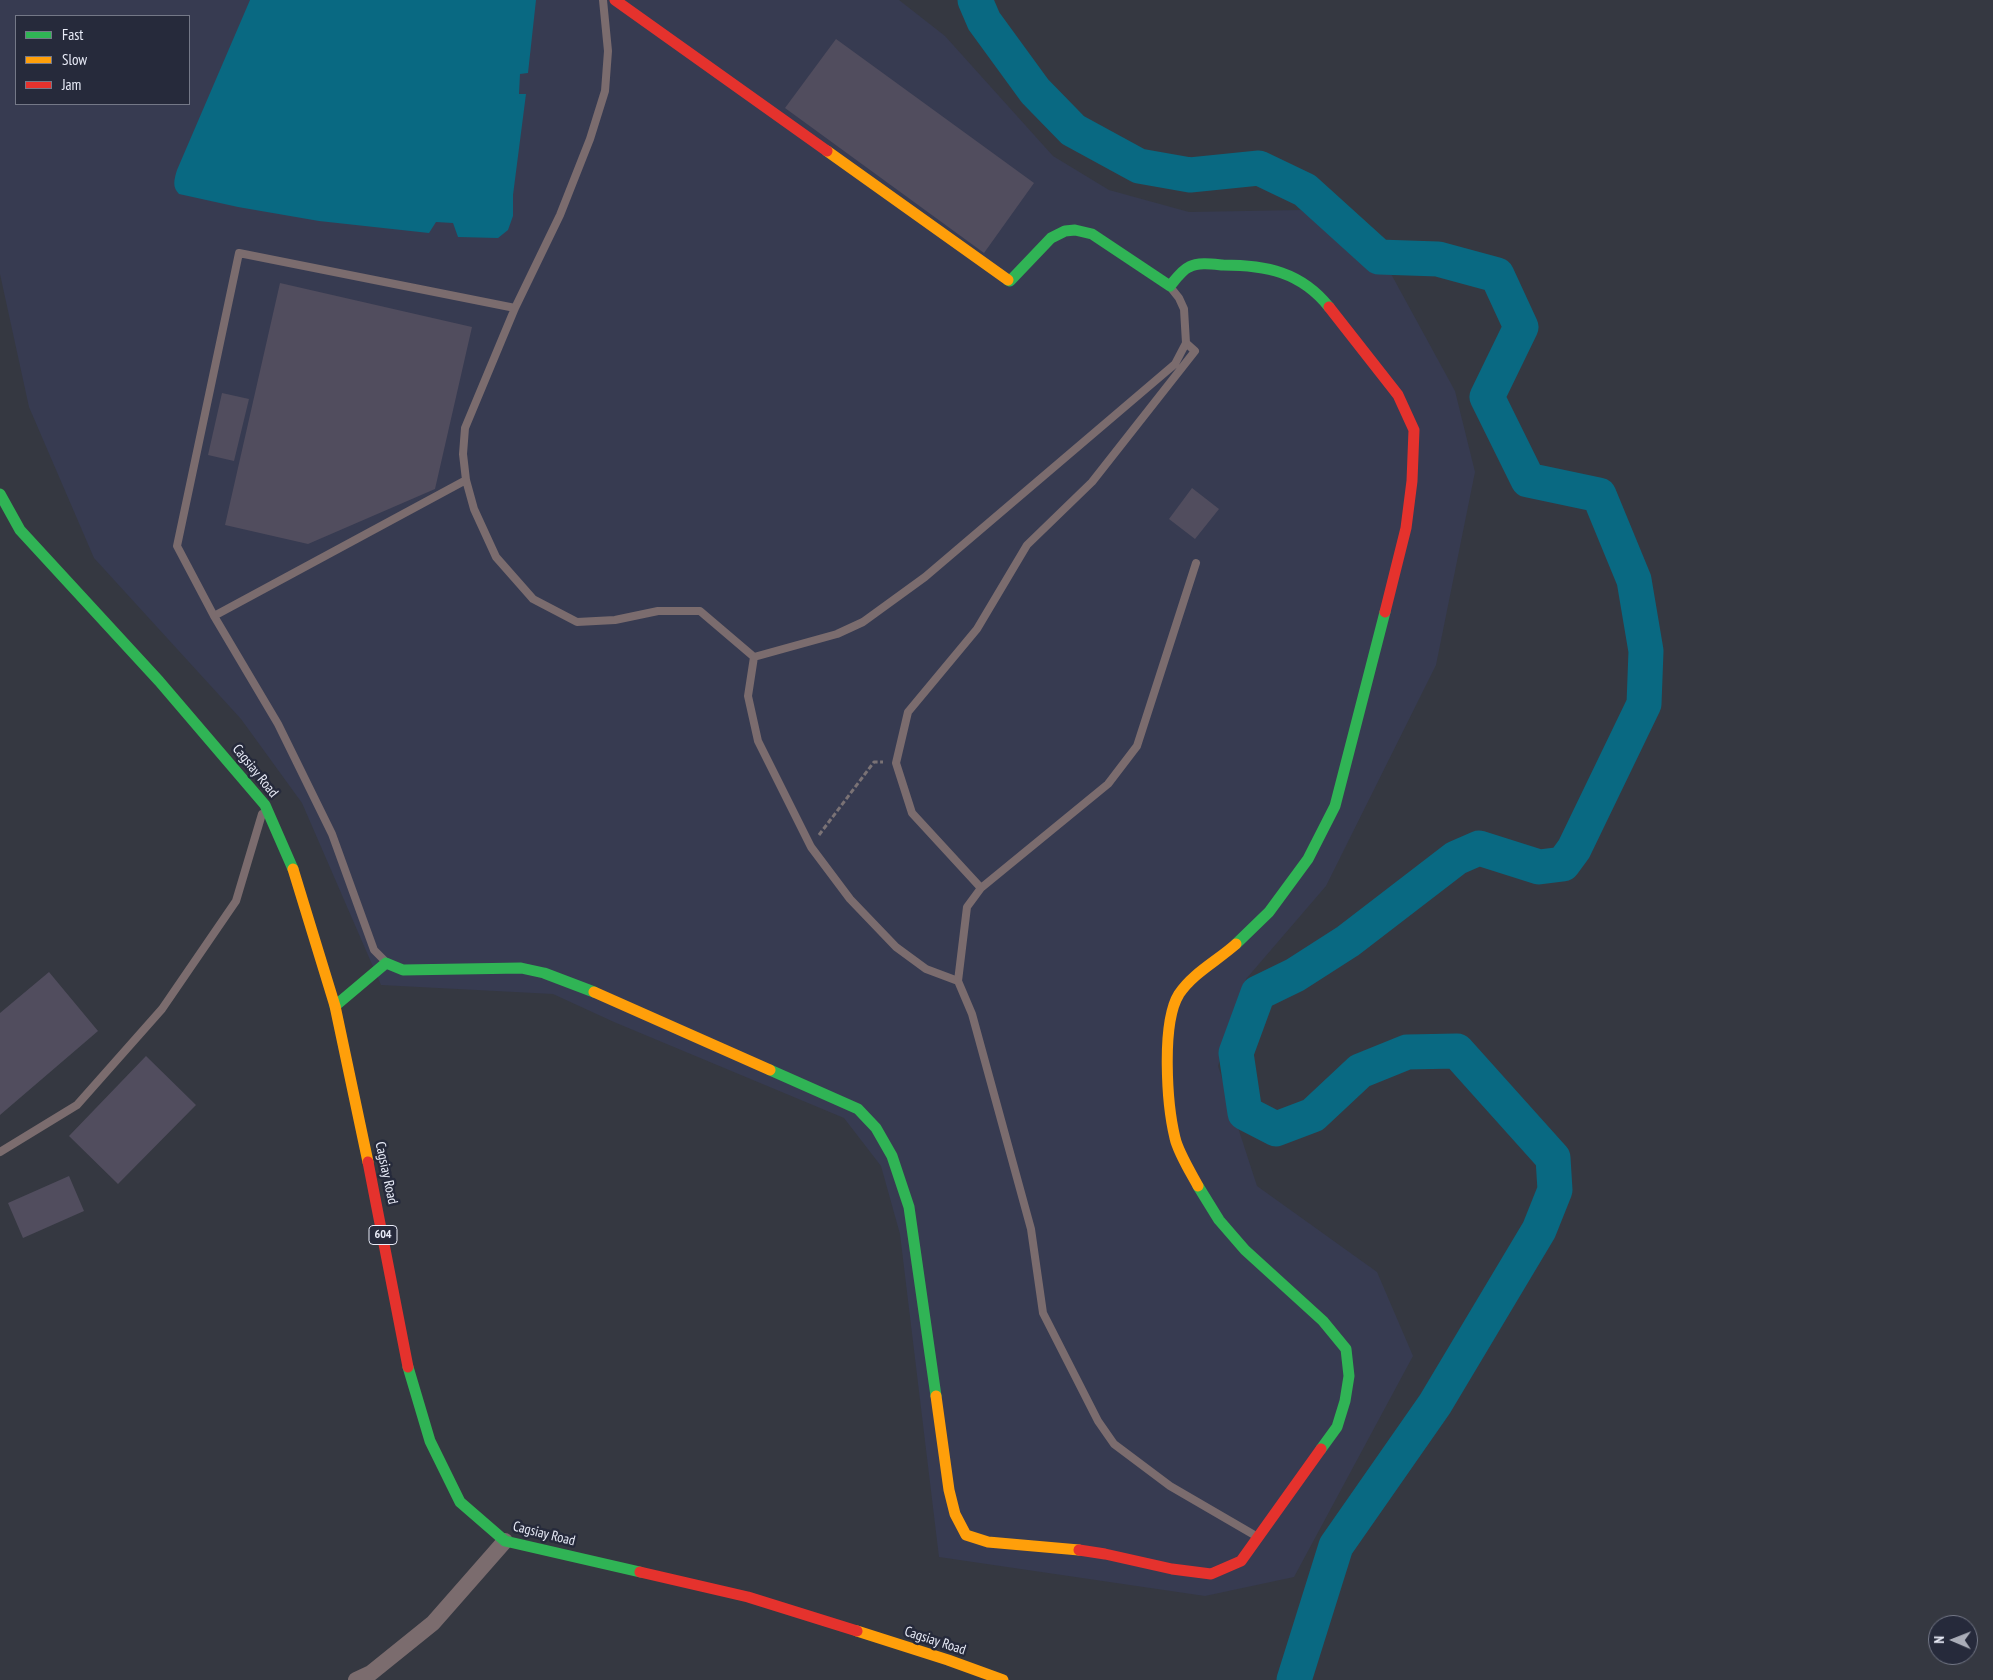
<!DOCTYPE html>
<html>
<head>
<meta charset="utf-8">
<style>
  body { margin:0 }
  #map { position:relative; width:1993px; height:1680px; overflow:hidden; background:#353841; font-family:"PT Sans Narrow",sans-serif }
  canvas { display:block }
  .legend { position:absolute; left:15px; top:15px; width:175px; height:90px; box-sizing:border-box; background:#262a3b; border:1px solid #747887; margin:0; padding:6px 9px; list-style:none; font-size:15px; color:#e9ecf8 }
  .legend li { display:flex; align-items:center; gap:10px; height:25px }
  .legend b { width:25px; border:1px solid #747887 }
  .north { position:absolute; left:1928px; top:1615px; width:50px; height:50px; box-sizing:border-box; background:#262a3b; border:1px solid #747887; border-radius:50%; rotate:271deg; font-size:14px; font-weight:700; line-height:20px; text-align:center; color:#e9ecf8 }
  .north::after { content:''; display:block; margin:auto; width:18px; height:22px; background:#aaadb8; clip-path:polygon(50% 0,100% 100%,50% 72%,0 100%) }
</style>
</head>
<body>
<div id="map">
<canvas width="1993" height="1680"></canvas>
<ul class="legend">
<li><b style="height:6px;background:#30b455"></b>Fast</li>
<li><b style="height:6px;background:#ff9f0a"></b>Slow</li>
<li><b style="height:6px;background:#e5322d"></b>Jam</li>
</ul>
<div class="north">N</div>
</div>
<script>
const c = document.querySelector('canvas').getContext('2d');
c.lineJoin = 'round';
function fillPath(path, color) { c.fillStyle = color; c.fill(path, 'evenodd'); }
function stroke(path, color, width, dash) { c.strokeStyle = color; c.lineWidth = width; c.lineCap = dash ? 'butt' : 'round'; c.setLineDash(dash || []); c.stroke(path); }
function label(font, color, halo, rows, align = 'center') {
  c.font = font + ' "PT Sans Narrow",sans-serif'; c.lineWidth = 5; c.setLineDash([]); c.textBaseline = 'middle'; c.strokeStyle = halo; c.fillStyle = color; for (const [text, x, y, turn = 0] of rows) {
    c.save(); c.translate(x, y); c.rotate((+turn || 0) * Math.PI / 180); c.textAlign = isNaN(turn) ? turn : align; if (halo) c.strokeText(text, 0, 0); c.fillText(text, 0, 0); c.restore();
  }
}
fillPath(new Path2D(`
  M0 0H899L945 36 1053 156 1109 190 1189 212 1301 210 1390 272 1455 391 1475 472 1436 665 1326 886 1246 979 1218 1066 1257 1186 1377 1272 1413 1356 1294 1577 1205 1596 939 1557 900 1234 881 1166 844 1118 614 1022 553 994 381 985 302 803 241 719 94 558 29 407 0 274ZM16 16H189V104H16Z`), '#373b51');
fillPath(new Path2D(`
  M250 0H536L528 73 520 74 519 94H526L513 195V216L508 230 498 238 458 237 453 223 436 222 429 233 319 221 238 207 179 194C172 187 174 180 177 170Z`), '#096982');
stroke(new Path2D(`
  M975 0 984 21 1035 91 1073 130 1139 166 1190 175 1259 168 1305 190 1379 257 1438 259 1497 275 1521 327 1487 397 1528 480 1599 495 1634 580 1646 651 1644 704 1574 849 1563 864 1539 867 1479 848 1456 858 1348 941 1295 975 1258 993 1236 1053 1245 1113 1276 1129 1313 1115 1360 1071 1407 1052 1457 1051 1553 1158 1555 1190 1539 1230 1435 1404 1336 1546 1294 1680`), '#096982', 35);
fillPath(new Path2D(`
  M836 39 1034 183 984 253 785 108Z
  M280 283 472 327 435 489 308 544 225 525Z
  M222 393 249 399 234 461 208 455Z
  M1192 488 1219 509 1195 539 1169 519Z
  M49 972 98 1031 0 1115V1013Z
  M146 1056 196 1105 118 1184 69 1136Z
  M69 1176 84 1211 23 1238 8 1203Z`), '#514d5e');
stroke(new Path2D(`
  M819 835 874 762H883`), '#7a7275', 3, [5, 2.5]);
stroke(new Path2D(`
  M603 0 608 51 605 91 590 139 560 215 515 308 465 428 463 454 466 480 474 509 496 557 533 599 577 622 615 620 658 611H700L754 657 748 696 758 741 811 847 850 899 896 947 926 969 958 981 972 1014 1031 1229 1043 1313 1098 1421 1114 1444 1170 1486 1256 1536
  M214 616 466 480
  M754 657 837 634 863 622 925 577 1175 364 1186 343 1184 309 1179 298 1171 288
  M981 888 912 813 896 763 908 712 977 629 1027 545 1092 482 1195 351 1186 343
  M385 961 374 950 332 834 278 724 214 616 177 546 239 253 515 308
  M958 981 967 907 981 888 1108 784 1137 746 1196 563
  M0 1152 77 1105 162 1009 236 901 262 814`), '#7b6c6e', 8);
stroke(new Path2D(`
  M356 1680 371 1673 433 1623 505 1541`), '#7b6c6e', 16);
stroke(new Path2D(`
  M1008 280 1010 281 1051 238 1065 231 1075 230 1092 234 1170 286C1175 280 1182 270 1189 267 1199 262 1212 264 1223 265 1266 265 1301 272 1329 307
  M0 494 20 530 159 681 265 805 293 869
  M1236 944 1269 912 1308 859 1335 806 1385 612
  M335 1006 386 963 403 970 521 968 544 973 594 992
  M770 1070 858 1109 876 1128 892 1156 909 1207 936 1396
  M1198 1186 1219 1220 1245 1250 1323 1321 1346 1349 1349 1376 1345 1401 1337 1427 1321 1449
  M408 1367 430 1441 460 1502 505 1541 640 1572`), '#30b455', 11);
stroke(new Path2D(`
  M827 151 1008 280
  M293 869 335 1006 368 1162
  M594 992 770 1070
  M1198 1186C1191 1173 1178 1152 1175 1138 1167 1105 1161 1023 1179 994 1193 973 1217 961 1236 944
  M936 1396 949 1490 955 1514 966 1535 988 1542 1079 1550
  M857 1631 948 1660 1003 1680`), '#ff9f0a', 11);
stroke(new Path2D(`
  M615 0 827 151
  M1329 307 1398 395 1414 430 1412 481 1406 528 1385 612
  M368 1162 408 1367
  M1079 1550 1105 1554 1172 1569 1211 1574 1241 1561 1321 1449
  M640 1572 748 1597 857 1631`), '#e5322d', 11);
for (const [x, y, w] of [
  [383,1235,28]
]) { const box = new Path2D(); box.roundRect(x - w / 2, y - 9.5, w, 19, 4); c.fillStyle = '#262a3b'; c.fill(box); stroke(box, '#e9ecf8', 1); }
label('bold 12px', '#e9ecf8', null, [
  ["604",383,1235]
]);
label('14px', '#e9ecf8', '#262a3b', [
  ["Cagsiay Road",255,771,51],
  ["Cagsiay Road",386,1173,78],
  ["Cagsiay Road",544,1534,14],
  ["Cagsiay Road",935,1641,18]
]);
</script>
</body>
</html>
